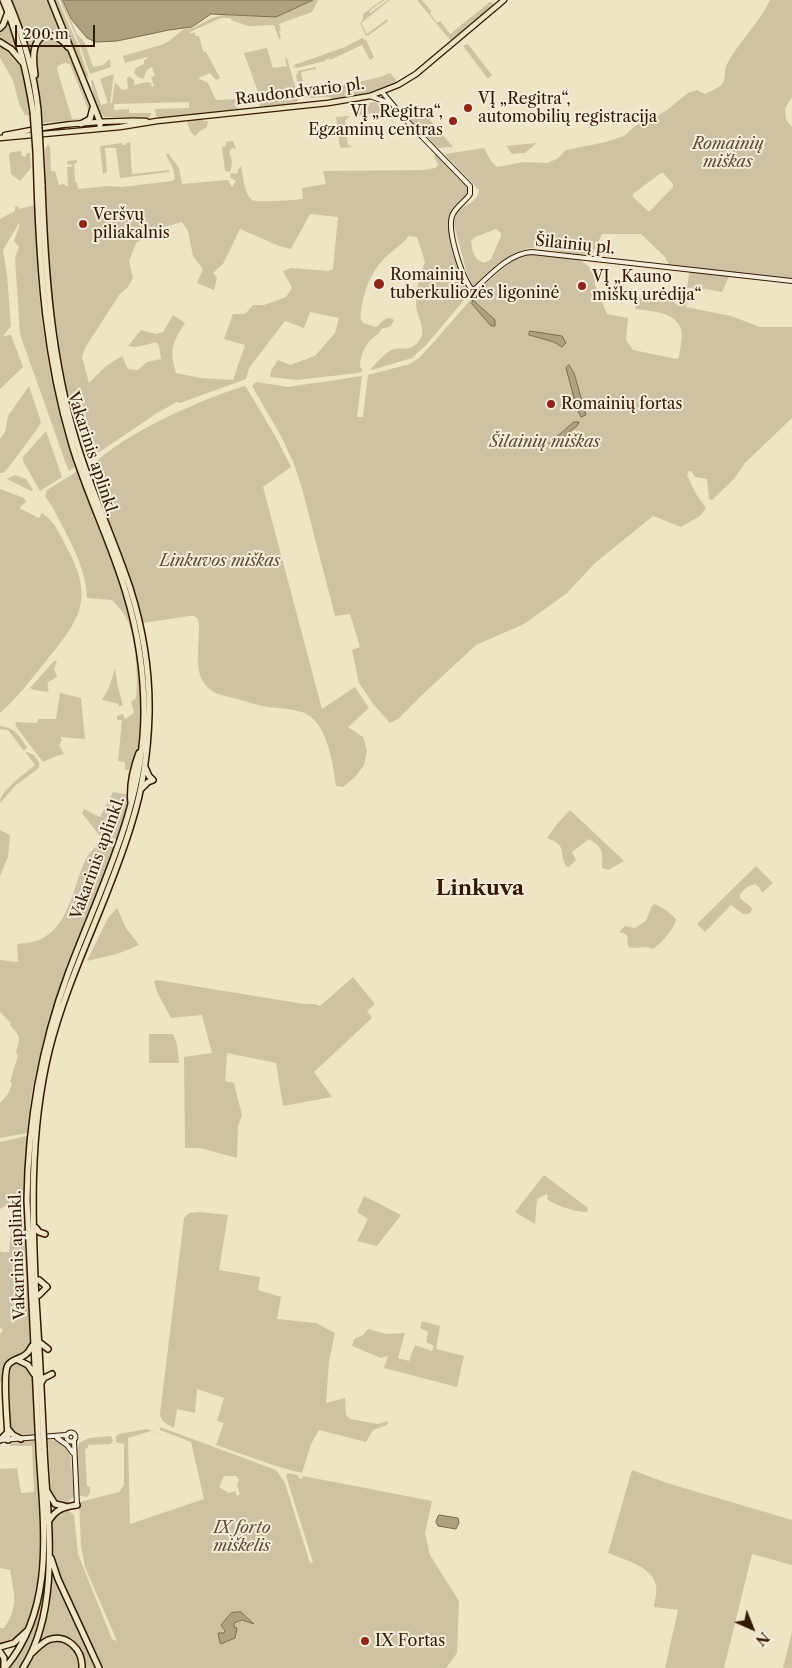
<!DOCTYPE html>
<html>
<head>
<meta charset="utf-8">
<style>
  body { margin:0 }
  #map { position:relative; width:792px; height:1668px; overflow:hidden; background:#eee4c6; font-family:"Libre Caslon Text",serif }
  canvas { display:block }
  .north { position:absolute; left:727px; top:1603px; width:50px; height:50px; -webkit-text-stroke:4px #f4edda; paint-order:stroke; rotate:136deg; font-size:14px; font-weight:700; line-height:20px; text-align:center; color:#331b02 }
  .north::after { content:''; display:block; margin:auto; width:18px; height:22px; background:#331b02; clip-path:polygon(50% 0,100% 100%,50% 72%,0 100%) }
  .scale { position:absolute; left:15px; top:25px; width:80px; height:22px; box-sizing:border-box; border:2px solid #331b02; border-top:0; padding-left:6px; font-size:15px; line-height:18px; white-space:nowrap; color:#331b02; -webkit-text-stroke:4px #f4edda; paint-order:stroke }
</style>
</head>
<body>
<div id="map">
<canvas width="792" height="1668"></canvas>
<div class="north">N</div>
<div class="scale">200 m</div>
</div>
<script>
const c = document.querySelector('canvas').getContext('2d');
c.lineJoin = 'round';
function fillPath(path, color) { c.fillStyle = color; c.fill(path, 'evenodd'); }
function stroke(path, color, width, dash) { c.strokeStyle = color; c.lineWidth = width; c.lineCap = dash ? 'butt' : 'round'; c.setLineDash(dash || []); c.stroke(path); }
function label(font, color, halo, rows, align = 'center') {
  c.font = font + ' "Libre Caslon Text",serif'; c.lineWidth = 4; c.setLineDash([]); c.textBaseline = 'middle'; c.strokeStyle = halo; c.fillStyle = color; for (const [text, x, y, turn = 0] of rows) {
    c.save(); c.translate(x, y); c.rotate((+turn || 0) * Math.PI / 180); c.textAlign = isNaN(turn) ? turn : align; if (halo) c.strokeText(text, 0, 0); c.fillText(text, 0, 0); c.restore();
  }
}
fillPath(new Path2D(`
  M11 0H48L64 39 56 35 42 36 32 62 23 32Z
  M55 0H58L78 45 89 78 85 75Z
  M60 0H63L76 33 85 43 93 67 103 65 110 59 111 67 90 74 80 45Z
  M313 0H318L312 12 279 24 281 30 279 31 281 38 279 39 274 25 248 26 231 20V18H221L190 32 191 34 194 32 196 36H199L203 51 206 52 220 78 216 80 210 73 198 78 208 83 216 100 235 99 238 109 158 118 156 116 155 109 189 108V102L114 104V110L129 109V113H152L149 118 104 117C95 109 93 93 91 81L93 80 101 105 108 103 100 79 114 74 110 103H112L115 82 122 90 128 89 127 79 129 76 134 80V85L147 82 151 83 152 87 154 86 151 77 155 76 152 67 147 70 143 79 138 77 134 73 136 68 144 64V60L147 59V57L125 63 123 56 161 45 169 41 184 29 193 28 212 18 223 15 276 17Z
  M382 0H385L369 11 370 13 388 0H390L361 23 367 34 387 19 388 21 369 35 366 36 360 23 363 19V14Z
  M417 0H422L432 12 430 13 437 23 440 21 450 34 490 2H492L494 5 453 40H450Z
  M770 0H792V97L785 109 786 120 792 127V279L731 272 722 292C709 290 699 287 687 288L690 268 669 265 665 257 641 234H602L592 255C582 254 572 254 562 252 552 250 541 246 531 248 508 251 491 273 475 288L472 286 468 277 453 221C457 203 478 206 479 190L446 156V154L484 148 491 161 497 167 524 162 547 163 557 159 566 150 606 142 624 136 635 126 650 120 667 110 688 93 697 90 705 94C710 91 718 89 722 84 726 80 724 72 726 66 738 42 759 24 770 0ZM661 173H663L673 184V187L650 211H648L632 196 634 193ZM496 229 501 233V236L491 259 485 263C474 261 472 251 471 241L475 237Z
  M8 19 19 54V55L0 40V30Z
  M47 37 57 38 65 46 91 111 89 117 85 119 43 123C41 106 31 58 38 44 40 40 43 39 47 37ZM64 63 70 64 89 112 85 118 72 119 57 69 58 66Z
  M362 38 366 40 374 57 370 60 362 45 330 60 328 58 325 61 297 68 294 66 295 68H293L294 65 345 47Z
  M0 44 10 50 21 65 31 116 25 115 19 104 13 80 0 58Z
  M468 44 492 75 488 79 463 46Z
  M267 48 273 68 287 66 285 58H287L299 99 295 103 260 107 257 89 244 53Z
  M316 67V69L301 72 305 92 333 86 335 92H337L336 87 380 77 390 73 397 81C378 90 358 99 337 99 332 99 329 97 325 97 317 97 310 99 302 97L296 76 298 73V71Z
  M374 102C382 103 391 106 392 115L390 118 379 113 372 118V113L356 116 355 108 360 105Z
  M422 111 453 147 438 148 410 120 409 117 413 113 417 115Z
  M350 116 345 121 348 145 354 147 342 148 340 147 336 117Z
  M203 119V121H208L207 127 200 131 195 136 190 131 187 121Z
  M233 141 236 149 232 148 229 152C232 158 233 165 230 172L225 171 222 147 226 146V142Z
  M130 142 132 174 169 170V172L120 178 116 148H105L107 172 103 174 100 146 122 143 123 145H126V143Z
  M537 143 525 153 512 154 506 146Z
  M48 144 50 147 51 171H55L59 185 64 184 66 186H68L67 167H72L71 164 68 165 67 161 77 160V163L74 164 75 182H77L78 189 108 186 122 187 172 181 175 179 173 168 166 155 168 153 179 168 182 184 228 180 232 187 236 181 230 177 231 173 237 174 238 170 241 166C243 176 244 193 252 200 257 203 294 200 303 199L302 188 326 184 323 171 424 170 435 168 438 165 434 156 436 154 468 186 467 196 453 211 449 228 464 280 470 293 426 345 412 358 372 370 371 369C375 364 388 350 394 349 405 347 410 352 419 341 428 331 416 316 416 304 416 289 419 275 425 262L417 237 409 236C403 243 396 248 389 254 374 266 365 287 362 305 361 312 359 318 363 323L376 327C382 323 386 314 394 320L391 326 381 329C380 334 377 334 373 338 364 345 360 357 360 367L363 371 358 373 297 380 270 377 271 371 278 360 290 365 315 356 335 333 339 318 310 312 304 328 285 321 249 368 246 379 180 403 177 402 157 413 101 451 85 456C79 441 75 425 71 409 48 324 47 237 45 149ZM310 214 338 217 333 269 329 271 291 268 283 271 292 288 286 297 264 305H253L245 314H233L224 339 245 345 233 380 201 378 176 373C169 349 172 344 185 323L173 315 163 332 156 334 141 330 128 346 135 347 146 345 156 342 159 346 161 359 147 362 138 370 128 369 122 356 106 366 89 383 82 357 85 348 119 295 128 287 133 278 129 261 136 243 157 229 182 222 188 231 193 256 203 269 197 283 214 290 217 278 213 273 223 264 240 229 279 246 291 249Z
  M21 151 22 156 25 157 27 153H30L31 168 20 181 11 174 9 154 12 152Z
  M35 205C35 269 41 334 56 396 63 423 70 450 79 476 91 512 108 546 120 582 134 627 142 672 140 719 139 737 139 756 129 770H125V762L118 761 122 720H117V716L123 714 125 719 134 713 131 702 136 698C139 679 135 631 125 616 122 610 116 605 112 600L87 598C86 567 69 539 55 512 53 507 48 501 45 496L47 490 76 472 75 467 69 471 66 464 20 334 15 258 19 247 14 241 20 224 19 223 3 250 7 275 11 326 3 336 11 335 23 367 0 389V219L15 211V207L18 206 19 209Z
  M538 254 578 259 594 270 595 285 607 314 628 318 626 340 633 350 677 359 679 357C680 349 683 336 681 329 675 311 649 311 635 309L638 297 647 301 652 298 650 292 664 291 670 300 679 306 681 295 687 296 686 307 731 316 760 327H792V418L745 463 734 479 712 500 709 499 707 479 695 477 691 471H689L687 475 696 494 706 508 700 516 681 527 653 516 595 563 567 593 524 624 476 645 422 695 398 719 390 723 374 705 359 683 352 650 360 647 350 614 335 616 303 492 294 464 281 436 252 386 256 382 288 387 362 376 357 417H363L368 375 410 364 420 357 433 343 479 290 502 269 515 259 525 255Z
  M29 386 41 422 38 428 8 468 3 473H0V439L5 432 8 416Z
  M244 386 246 387 277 439 291 467 263 487 322 709 355 687 369 708 348 727 363 737 367 750 364 765 355 777 343 787 336 786C333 764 327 720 302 712 291 709 279 708 268 707 256 705 245 701 234 698 222 695 211 694 204 683 192 665 202 639 198 619L194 616H189L143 623 133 587 90 474V468C104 453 120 443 137 433 171 414 206 398 244 386Z
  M46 431 62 477 40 491 23 461V457Z
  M15 475 26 479 33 490 31 491 7 479Z
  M0 489 24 498 26 502 19 508 39 518 42 513C54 521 60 534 66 546 97 602 78 621 43 665 29 682 16 699 0 713Z
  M54 661H57L54 669 57 676C51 683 45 678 49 692L34 690 30 688Z
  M115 668 118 687 123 706H118L119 704 102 700 109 688Z
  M60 693 81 698 85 739 60 737 62 740 59 745 64 754 56 756 43 762 17 728 15 722 37 723 38 719H56Z
  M0 726C16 728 18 735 27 747L24 751 8 730 0 729Z
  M27 752 34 755 39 762V768L16 785 0 803C0 790 25 774 35 765L26 753Z
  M143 755H145L132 816 110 879 69 982 50 1036 67 981 124 840 136 796Z
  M113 792 129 795C131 818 103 880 93 903 82 929 72 955 62 981 44 1029 31 1082 27 1133L0 1138V1103L8 1094 12 1084 10 1082 18 1056 16 1052C21 1036 20 1037 10 1025L11 1023 0 1012V960L18 962 17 944C23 943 30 943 36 941 71 929 72 885 87 857 91 849 102 846 99 835L82 813 84 809 100 817Z
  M570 810 624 861 608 870 602 868C603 851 603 848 589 839L572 852 576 860 569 867 566 866C558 850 568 846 547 838L557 824Z
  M0 830 10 835 8 857 0 876Z
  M756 866 773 883 762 893 759 887 755 884 747 887 740 894V898L751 907 752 910 749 914H743L731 905 705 932 697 924Z
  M654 904C663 907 669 912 676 919 676 926 660 946 652 949 643 944 638 950 629 947 625 939 632 934 619 932L625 926 635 928 646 921 651 908Z
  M117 908 126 928 139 945 117 954 87 961 108 918Z
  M353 977 375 1004 367 1011 372 1018 314 1072 332 1097 283 1106 276 1063 227 1053 225 1081 234 1083 242 1115 238 1126 237 1158 200 1148H185L184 1057 212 1053 202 1015 171 1018 157 992 154 981 157 980 304 1004H315L320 1006Z
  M149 1034H173L177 1044 179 1063H149Z
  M27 1136 24 1200 30 1343 29 1349 4 1370 3 1381 0 1382V1334L3 1330 0 1327V1250L1 1252H9L13 1208 18 1200 11 1193 8 1198 12 1202 0 1209V1142Z
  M544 1175 588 1208 587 1212C579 1213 553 1205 547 1199L548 1196 547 1194 537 1199 535 1224 515 1212Z
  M364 1196 401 1215 377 1246 357 1241 368 1219 357 1212Z
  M199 1212 228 1215 219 1270 260 1277 258 1290 281 1297 277 1319 316 1323 335 1333 329 1361 326 1403 345 1398 346 1415 350 1419 378 1424 388 1421 387 1425 373 1430 366 1442 319 1430 311 1444 302 1473 279 1467 216 1445 224 1423 217 1421 224 1398 197 1389 195 1413 177 1409 174 1428C167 1424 161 1422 160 1414L184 1218 189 1213Z
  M422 1321 440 1326 436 1349 464 1356 457 1387 384 1368 388 1356 381 1358 352 1346 354 1339 363 1335 368 1329 386 1334 405 1333 398 1358 409 1361 415 1345 432 1351 434 1346 426 1342 428 1332 420 1328Z
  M22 1362 30 1370 32 1378 35 1427 34 1428V1435C23 1436 16 1437 10 1426L7 1376 11 1365 15 1363Z
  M160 1427 276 1470 285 1483 310 1563 313 1562 286 1476 288 1473 298 1475 299 1478 302 1479 303 1476 432 1501 425 1533 430 1555 459 1601 457 1653 446 1668H104L60 1578 54 1557 51 1520 56 1513 66 1509 74 1515 78 1554 112 1639 117 1641 85 1567 81 1546 79 1502 119 1492 124 1485V1444L116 1442V1436L119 1434 147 1429 165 1436 151 1431 128 1438 130 1524 204 1499 191 1442 160 1430ZM224 1476H236L239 1480 237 1485 240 1494 237 1496 235 1491 229 1493 219 1487ZM239 1612H241L254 1623 252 1624 242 1620 234 1623V1627L237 1628 220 1643 219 1633H224L223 1628Z
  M111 1436 113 1441 110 1444 88 1445V1448L85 1449 87 1486 90 1487V1493L87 1497 81 1496 78 1493 77 1449 79 1443 89 1438Z
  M34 1440C38 1495 46 1553 32 1607 29 1617 27 1627 20 1635 15 1641 8 1643 0 1645V1628H4C19 1608 14 1593 10 1570L0 1568V1469L17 1468 21 1493 34 1492 32 1446H10V1442Z
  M48 1440C58 1440 66 1443 70 1453L74 1496 66 1504 55 1501 51 1495Z
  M632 1470 667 1483 792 1520V1565L752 1554 724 1668H665L678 1610 654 1607C655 1600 657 1592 656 1586 653 1566 624 1560 608 1553Z
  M45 1571 47 1574 42 1613 36 1636 21 1668H8C29 1638 41 1607 45 1571Z
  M51 1575 55 1578 97 1668H83L82 1656 62 1638 37 1645 47 1611Z
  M792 1632V1668H783Z
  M51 1640H63L77 1650 81 1668H26L39 1647Z`), '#cec2a5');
const water = new Path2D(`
  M63 0H313L276 17 211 14 192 27 169 30 117 41 96 42 87 38 72 20Z
  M473 300 495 320V326H491L472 304Z
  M530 331 562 336 566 343 562 347 554 342 529 335Z
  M569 365 574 373 586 415 581 417 577 409 566 368Z
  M574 422H579L577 426 553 445 549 444Z
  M439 1515 458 1518 459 1523 456 1529 438 1526 436 1522Z
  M241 1612 254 1624 242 1620 234 1623V1627L237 1628 235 1638 221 1644 220 1643 218 1633H224L225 1631 221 1625 231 1613Z`);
fillPath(water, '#aea083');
stroke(water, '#7d6b4f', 1);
const secondary = new Path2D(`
  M382 92 404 118 470 186V194C465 202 456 206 452 216 447 231 462 279 473 291 489 276 509 253 532 252L792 281
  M370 96 389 103
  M66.5 1437a4.5 4.5 0 1 1 9 0a4.5 4.5 0 1 1-9 0Z
  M57 1438 67 1445 73 1453
  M0 1440 66 1435
  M74 1441 77 1505`);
const primary = new Path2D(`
  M5 135C51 125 99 120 146 121
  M0 138 120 127 157 121 328 103 370 96 398 85 416 74 504 0`);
const trunk = new Path2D(`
  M3 0C18 35 27 73 33 111
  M8 0C23 35 34 72 38 110
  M51 0 100 122V128
  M0 28 3 25 8 12
  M0 42 11 49 23 63
  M35 75C34 66 32 56 35 47 41 28 59 35 68 47
  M81 124 90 119 93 108
  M37 184C40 274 46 358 72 445 87 495 111 542 126 593 138 632 144 672 144 712 144 806 100 888 68 974 41 1047 28 1122 27 1200L38 1429
  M42 184C45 272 51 359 77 444 92 493 114 540 130 588 143 629 150 672 149 715 148 751 143 787 132 822 109 900 69 971 49 1051 29 1134 32 1216 36 1300 39 1343 41 1385 43 1428
  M141 789 148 782 153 780 149 776 145 767
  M131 803C129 785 133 769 139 753
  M36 1228 39 1232 45 1234
  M39 1295 47 1287 39 1280
  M39 1342 48 1349
  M18 1360 28 1365 34 1374
  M41 1383 44 1378 52 1374
  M8 1429 13 1435 21 1439
  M0 1440 8 1432
  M8 1440C8 1426 2 1373 8 1365 15 1356 25 1361 32 1346
  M47 1491 55 1504 64 1506
  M48 1522C56 1509 63 1507 77 1505
  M51 1558 58 1579 99 1668
  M0 1647 14 1643 27 1631
  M0 1652 4 1658V1668
  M32 1653C37 1648 42 1643 48 1640 67 1633 83 1650 82 1668
  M5 1668C57 1606 43 1523 39 1449
  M23 1668C62 1607 47 1517 44 1448`);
stroke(secondary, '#331b02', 6);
stroke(primary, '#331b02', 7);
stroke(trunk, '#331b02', 8);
stroke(secondary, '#f4edda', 4);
stroke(primary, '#eee4c6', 4.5);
stroke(trunk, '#eee4c6', 5);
const trunkBridge = new Path2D(`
  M38 110 42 184
  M33 111 36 152 37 184
  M43 1428 44 1448
  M38 1429 39 1449`);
stroke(trunkBridge, '#331b02', 8, []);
stroke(trunkBridge, '#eee4c6', 5);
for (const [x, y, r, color] of [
  [468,108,5,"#8f2418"],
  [453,121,5,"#8f2418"],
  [83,224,5,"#8f2418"],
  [379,284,6,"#8f2418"],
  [582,286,5,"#8f2418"],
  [551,404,5,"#8f2418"],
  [365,1641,5,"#8f2418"]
]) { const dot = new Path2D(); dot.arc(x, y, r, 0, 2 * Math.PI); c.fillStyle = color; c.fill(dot); stroke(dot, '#f4edda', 2); }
label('16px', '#331b02', '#f4edda', [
  ["Raudondvario pl.",300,92,-7],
  ["Šilainių pl.",575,245,6],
  ["Vakarinis aplinkl.",92,454,72],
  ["Vakarinis aplinkl.",98,858,-70],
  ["Vakarinis aplinkl.",18,1255,-92]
]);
label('16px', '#331b02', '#f4edda', [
  ["VĮ „Regitra“,",478,99],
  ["automobilių registracija",478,117],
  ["VĮ „Regitra“,",443,112,"right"],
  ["Egzaminų centras",443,130,"right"],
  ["Veršvų",93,215],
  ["piliakalnis",93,233],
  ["Romainių",390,275],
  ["tuberkuliozės ligoninė",390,293],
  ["VĮ „Kauno",592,277],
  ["miškų urėdija“",592,295],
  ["Romainių fortas",561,404],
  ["IX Fortas",375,1641]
], 'left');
label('italic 16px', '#624d33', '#f4edda', [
  ["Romainių",728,144],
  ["miškas",728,162],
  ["Šilainių miškas",545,442],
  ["Linkuvos miškas",220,561],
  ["IX forto",242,1528],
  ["miškelis",242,1546]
]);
label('bold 21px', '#331b02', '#f4edda', [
  ["Linkuva",480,889]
]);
</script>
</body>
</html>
